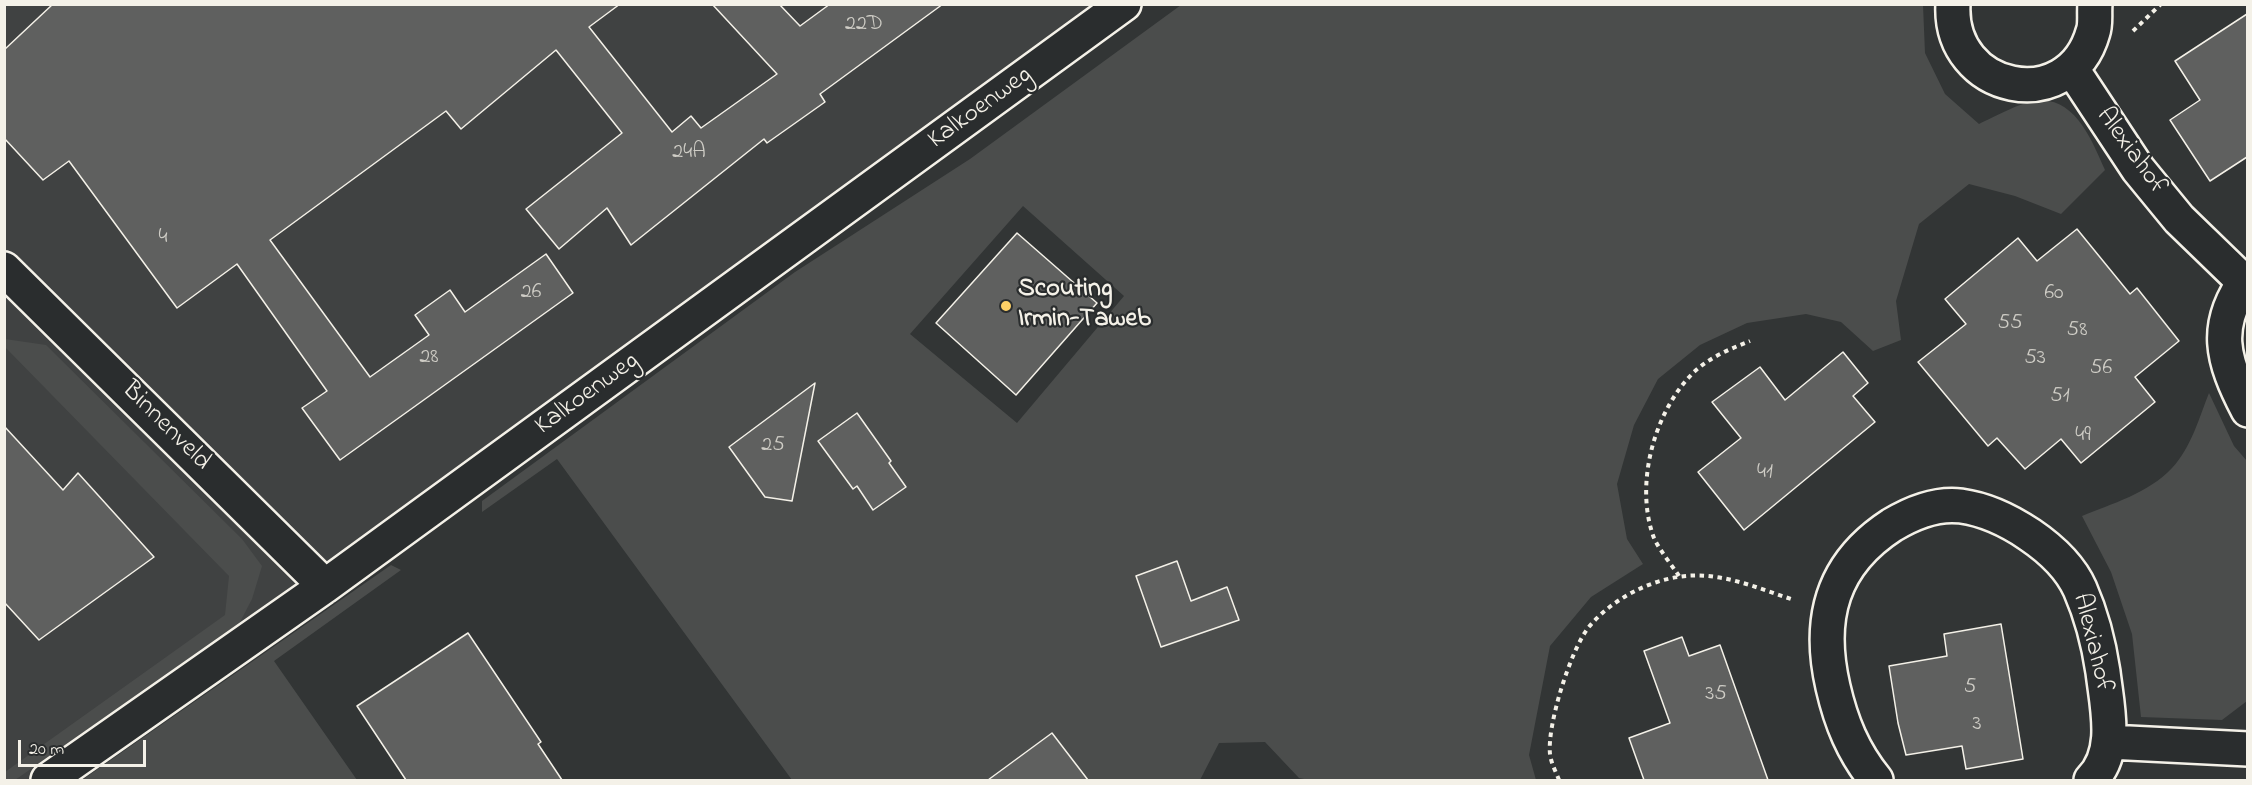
<!DOCTYPE html>
<html>
<head>
<meta charset="utf-8">
<style>
  body { margin:0 }
  #map { position:relative; width:2252px; height:785px; overflow:hidden; background:#323535; font-family:"Indie Flower",sans-serif }
  canvas { display:block }
  .frame { position:absolute; inset:0; border:6px solid #f4f1e8; pointer-events:none }
  .scale { position:absolute; left:18px; top:740px; width:128px; height:27px; box-sizing:border-box; border:3px solid #f4f1e8; border-top:0; padding-left:8px; font-size:18px; line-height:21px; white-space:nowrap; color:#f4f1e8; -webkit-text-stroke:4px #2a2d2e; paint-order:stroke }
</style>
</head>
<body>
<div id="map">
<canvas width="2252" height="785"></canvas>
<div class="frame"></div>
<div class="scale">20 m</div>
</div>
<script>
const c = document.querySelector('canvas').getContext('2d');
c.lineJoin = 'round';
function fillPath(path, color) { c.fillStyle = color; c.fill(path, 'evenodd'); }
function stroke(path, color, width, dash) { c.strokeStyle = color; c.lineWidth = width; c.lineCap = dash ? 'butt' : 'round'; c.setLineDash(dash || []); c.stroke(path); }
function label(font, color, halo, rows, align = 'center') {
  c.font = font + ' "Indie Flower",sans-serif'; c.lineWidth = 4.5; c.setLineDash([]); c.textBaseline = 'middle'; c.strokeStyle = halo; c.fillStyle = color; for (const [text, x, y, turn = 0] of rows) {
    c.save(); c.translate(x, y); c.rotate((+turn || 0) * Math.PI / 180); c.textAlign = isNaN(turn) ? turn : align; if (halo) c.strokeText(text, 0, 0); c.fillText(text, 0, 0); c.restore();
  }
}
fillPath(new Path2D(`
  M5 5H1108L805 230 28 780H5Z`), '#404242');
fillPath(new Path2D(`
  M1181 5H1923L1925 53 1945 94 1979 124C1994 117 2019 103 2035 101 2075 95 2092 141 2105 170L2061 214 2015 196 1969 184 1919 224 1896 301 1901 340 1873 351 1841 322 1806 314 1747 323 1700 345 1658 379 1634 425 1617 484 1627 539 1643 564 1591 597 1550 646 1529 755 1536 780H1309L1299 778 1265 742 1219 743 1200 780H792L557 459 482 512V501L795 272 970 159ZM1023 206 1124 296 1017 423 910 334Z
  M5 339 46 345 242 539 262 566 252 599 239 624 15 780H5V772L225 615 229 576 5 347Z
  M2209 393 2234 446 2247 461V701L2222 720 2141 717 2132 634 2111 572 2082 516C2111 504 2149 493 2172 468 2191 448 2199 418 2209 393Z
  M391 565 401 570 274 661 357 780H82Z`), '#4b4d4c');
const building = new Path2D(`
  M53 4H620L589 27 672 132 691 116 701 128 777 74 712 4H779L800 26 830 4H943L820 94 825 102 767 143 764 139 631 245 607 208 559 249 526 209 622 133 556 50 461 129 446 111 270 240 370 377 429 335 415 315 450 290 465 312 546 254 573 293 340 460 302 408 327 391 237 264 177 308 69 161 43 180 4 138V50Z
  M2247 14V157L2210 181 2170 120 2200 100 2175 61Z
  M2077 229 2130 294 2137 288 2179 341 2135 377 2155 402 2081 463 2061 439 2025 469 1997 438 1988 446 1918 362 1966 324 1945 299 2018 238 2037 261Z
  M1017 233 1097 303 1016 395 936 323Z
  M1843 352 1868 383 1853 396 1875 422 1744 530 1698 472 1741 438 1712 402 1760 367 1785 400Z
  M815 383 792 501 765 497 729 447Z
  M857 413 891 461 889 463 906 487 873 510 857 486 853 489 818 441Z
  M4 426 63 490 78 473 154 557 39 640 4 602Z
  M1177 561 1191 601 1227 587 1239 620 1161 647 1136 576Z
  M2001 624 2023 759 1966 769 1962 746 1906 755 1898 723 1889 666 1947 656 1944 634Z
  M468 633 541 742 538 744 562 780H406L357 706Z
  M1682 637 1689 656 1720 645 1768 780H1644L1629 738 1670 723 1644 651Z
  M1052 733 1088 780H988Z`);
fillPath(building, '#5f605f');
stroke(building, '#f4f1e8', 1.5);
const street = new Path2D(`
  M1953 4C1948 93 2069 117 2093 32 2096 24 2094 13 2095 4
  M2072 69 2138 169 2179 219 2244 282
  M4 269 325 586
  M2248 277C2212 325 2222 360 2248 410
  M2109 742 2248 749
  M48 780 325 586 1124 4
  M1876 780C1853 752 1841 722 1833 687 1817 618 1832 564 1892 525 1912 513 1937 503 1961 506 2004 512 2062 549 2080 589 2091 614 2099 645 2103 672 2107 707 2119 752 2091 780`);
stroke(street, '#f4f1e8', 38);
stroke(new Path2D(`
  M2133 31 2161 4
  M1679 576C1671 564 1660 551 1654 538 1634 485 1654 411 1694 372 1710 357 1730 349 1750 341
  M1559 780C1556 772 1551 763 1550 754 1547 725 1570 652 1588 628 1610 601 1645 582 1678 577 1718 570 1757 588 1794 600`), '#f4f1e8', 4, [4.5, 4.5]);
stroke(street, '#2a2d2e', 33);
for (const [x, y, r, color] of [
  [1006,306,6,"#ffd166"]
]) { const dot = new Path2D(); dot.arc(x, y, r, 0, 2 * Math.PI); c.fillStyle = color; c.fill(dot); stroke(dot, '#2a2d2e', 2); }
label('22px', '#cfcdc6', null, [
  ["22D",864,25],
  ["24A",689,153],
  ["4",163,238],
  ["26",531,293],
  ["60",2054,294],
  ["55",2010,324],
  ["58",2077,331],
  ["28",429,358],
  ["53",2035,359],
  ["56",2101,369],
  ["51",2060,397],
  ["49",2083,436],
  ["25",773,446],
  ["41",1765,473],
  ["5",1970,688],
  ["35",1716,695],
  ["3",1977,725]
]);
label('26px', '#f4f1e8', '#2a2d2e', [
  ["Kalkoenweg",981,109,-36],
  ["Alexiahof",2130,152,54],
  ["Kalkoenweg",588,395,-36],
  ["Binnenveld",165,427,45],
  ["Alexiahof",2091,643,76]
]);
label('bold 26px', '#f4f1e8', '#2a2d2e', [
  ["Scouting",1018,291],
  ["Irmin-Taweb",1018,321]
], 'left');
</script>
</body>
</html>
